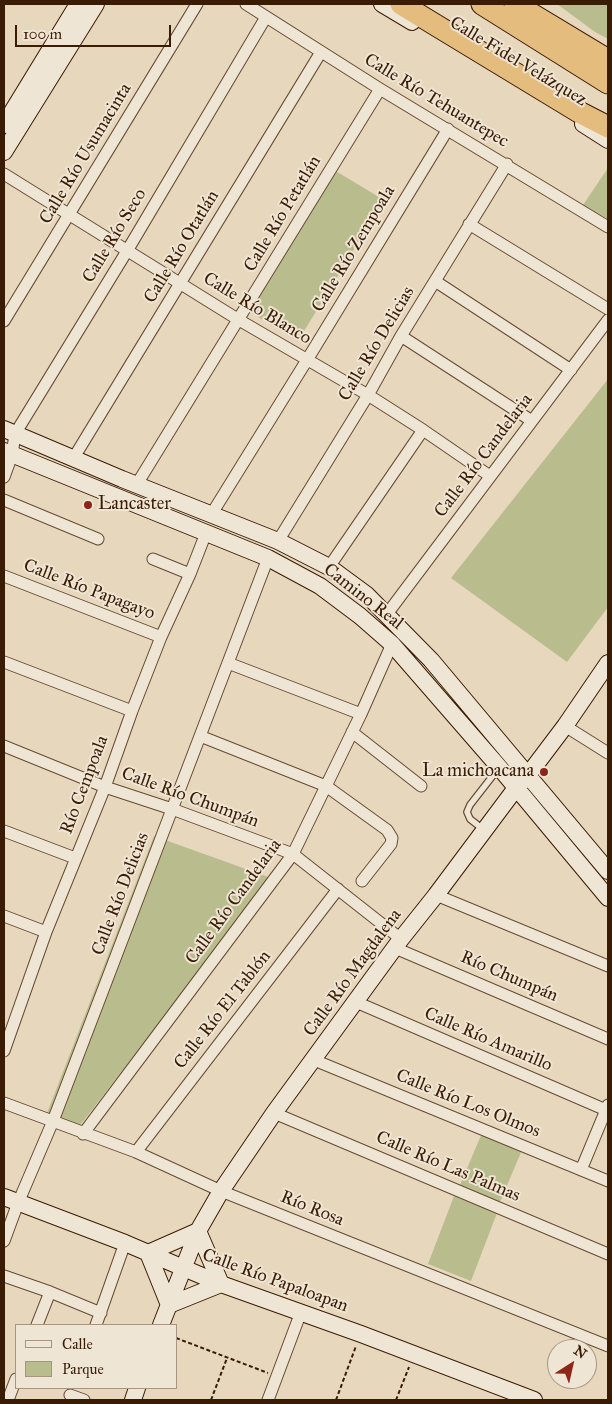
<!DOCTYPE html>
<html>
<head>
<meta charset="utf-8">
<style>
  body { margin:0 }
  #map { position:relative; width:612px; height:1404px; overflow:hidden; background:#e7d7bd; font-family:"IM FELL Great Primer",serif }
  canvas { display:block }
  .frame { position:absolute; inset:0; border:5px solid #3a1c04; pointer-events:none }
  .legend { position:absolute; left:15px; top:1324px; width:162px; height:65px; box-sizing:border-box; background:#efe5d4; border:1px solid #a79581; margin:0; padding:6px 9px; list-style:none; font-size:15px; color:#3a1c04 }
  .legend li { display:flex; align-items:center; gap:10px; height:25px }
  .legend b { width:25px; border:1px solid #a79581 }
  .north { position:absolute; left:547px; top:1339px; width:50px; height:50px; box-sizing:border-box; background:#efe5d4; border:1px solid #a79581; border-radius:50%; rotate:35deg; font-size:14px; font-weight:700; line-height:20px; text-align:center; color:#3a1c04 }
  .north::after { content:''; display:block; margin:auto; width:18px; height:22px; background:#8f2418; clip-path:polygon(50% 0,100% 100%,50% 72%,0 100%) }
  .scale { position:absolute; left:15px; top:25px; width:156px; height:22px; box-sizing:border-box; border:2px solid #3a1c04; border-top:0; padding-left:6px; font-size:15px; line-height:18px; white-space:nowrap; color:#3a1c04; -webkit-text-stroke:4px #efe5d4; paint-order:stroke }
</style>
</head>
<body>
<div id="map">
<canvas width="612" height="1404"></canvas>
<div class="frame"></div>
<ul class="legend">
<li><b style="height:6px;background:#efe5d4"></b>Calle</li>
<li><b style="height:14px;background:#b9bd8e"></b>Parque</li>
</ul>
<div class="north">N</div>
<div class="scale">100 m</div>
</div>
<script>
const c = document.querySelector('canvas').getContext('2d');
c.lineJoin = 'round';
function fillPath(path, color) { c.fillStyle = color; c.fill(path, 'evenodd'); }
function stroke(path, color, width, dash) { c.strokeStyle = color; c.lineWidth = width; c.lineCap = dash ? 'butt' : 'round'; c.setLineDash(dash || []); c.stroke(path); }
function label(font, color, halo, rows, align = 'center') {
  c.font = font + ' "IM FELL Great Primer",serif'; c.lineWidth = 4; c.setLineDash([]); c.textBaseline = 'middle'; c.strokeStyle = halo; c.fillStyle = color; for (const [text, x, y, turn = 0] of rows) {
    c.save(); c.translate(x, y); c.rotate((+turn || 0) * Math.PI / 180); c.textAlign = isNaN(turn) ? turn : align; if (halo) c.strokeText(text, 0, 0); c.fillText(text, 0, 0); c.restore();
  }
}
fillPath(new Path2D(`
  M557 4H608V39L595 32Z
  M329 167 384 200 298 341 243 308Z
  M608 168V219L583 205Z
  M608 379V607L567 662 451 578Z
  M154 836 271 878 74 1133 44 1121Z
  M482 1133 522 1150 500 1202 460 1185Z
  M454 1196 497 1213 471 1281 428 1264Z`), '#b9bd8e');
const lane = new Path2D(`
  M484 830 470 819 467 812 470 805 498 769`);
const street = new Path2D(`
  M246 4 380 89 608 227
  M4 174 239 320 368 395 423 430 490 476
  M469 224 608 309
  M435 281 571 370
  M4 321 197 4
  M401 336 532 421
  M73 459 321 52
  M4 477 12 455 15 434 127 251 266 17
  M137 484 380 89
  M4 500 98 539
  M211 515 307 360 448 129
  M278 541 368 395 401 336 507 164
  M153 559 190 574
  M329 567 423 430
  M4 576 161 637
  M387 614 608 320
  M4 662 132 711
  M228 663 361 714
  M565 726 608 753
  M352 732 421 786
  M200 736 326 786 387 830 392 838 391 844 362 881
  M4 746 105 787 172 809 293 854 401 939
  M4 831 75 858
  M436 895 608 966
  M4 916 46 932
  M395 948 608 1039
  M356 1002 606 1110
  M4 1051 46 932 105 787 132 711 161 637 190 574 206 533
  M314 1060 608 1181
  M4 1103 136 1152 221 1191 608 1346
  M274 1113 608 1254
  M83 1134 293 854 361 714 392 644
  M136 1152 338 889
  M581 1170 608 1105
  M4 1241 18 1203 53 1121 268 558
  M4 1276 50 1292 101 1313
  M37 1325 50 1292
  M96 1325 125 1243
  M70 1395 84 1400
  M8 1400 16 1379
  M268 1400 301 1312`);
const secondary = new Path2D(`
  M382 4 412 22
  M583 124 608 140
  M4 125 78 4
  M4 152 96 4
  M4 429 122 479 278 541 329 567 367 595 431 660 608 871
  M4 451 268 558 320 586 360 616 392 644 499 767 608 898
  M4 1197 125 1243 221 1284 361 1334 534 1400
  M198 1231 221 1284 169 1305 148 1253Z
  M161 1325 198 1231 221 1191 274 1113 401 939 436 895 516 788 528 775 565 726 608 663
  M133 1400 137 1388`);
const highway = new Path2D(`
  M401 4 579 112 608 127
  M482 4 608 83
  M515 4 608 60`);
stroke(lane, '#654b32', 8);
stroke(street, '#654b32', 13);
stroke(secondary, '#3a1c04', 18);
stroke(highway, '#3a1c04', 23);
stroke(new Path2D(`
  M176 1338 268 1373
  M211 1400 227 1358
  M336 1400 356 1346
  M396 1400 409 1367`), '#3a1c04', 2, [4, 2.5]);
stroke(lane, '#efe5d4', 5.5);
stroke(street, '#efe5d4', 11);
stroke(secondary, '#efe5d4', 16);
stroke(highway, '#e4bc7e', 21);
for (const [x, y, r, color] of [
  [88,505,5,"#8f2418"],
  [544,772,5,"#8f2418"]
]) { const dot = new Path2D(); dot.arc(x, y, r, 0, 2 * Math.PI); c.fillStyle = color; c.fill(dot); stroke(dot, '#efe5d4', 2); }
label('18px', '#3a1c04', '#efe5d4', [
  ["Calle Fidel Velázquez",518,62,31],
  ["Calle Río Tehuantepec",436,101,31],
  ["Calle Río Usumacinta",86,154,-59],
  ["Calle Río Petatlán",283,214,-59],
  ["Calle Río Seco",115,236,-59],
  ["Calle Río Otatlán",182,247,-59],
  ["Calle Río Zempoala",354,249,-59],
  ["Calle Río Blanco",257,309,31],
  ["Calle Río Delicias",377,344,-59],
  ["Calle Río Candelaria",484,456,-53],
  ["Calle Río Papagayo",89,590,21],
  ["Camino Real",363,597,38],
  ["Río Cempoala",85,785,-69],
  ["Calle Río Chumpán",190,798,20],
  ["Calle Río Delicias",121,894,-69],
  ["Calle Río Candelaria",234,902,-54],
  ["Calle Río Magdalena",353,973,-54],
  ["Río Chumpán",509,977,23],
  ["Calle Río El Tablón",223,1010,-52],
  ["Calle Río Amarillo",488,1040,23],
  ["Calle Río Los Olmos",468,1104,22],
  ["Calle Río Las Palmas",448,1167,23],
  ["Río Rosa",312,1209,22],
  ["Calle Río Papaloapan",275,1281,20]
]);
label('18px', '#3a1c04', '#efe5d4', [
  ["Lancaster",98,505],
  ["La michoacana",534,772,"right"]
], 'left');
</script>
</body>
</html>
